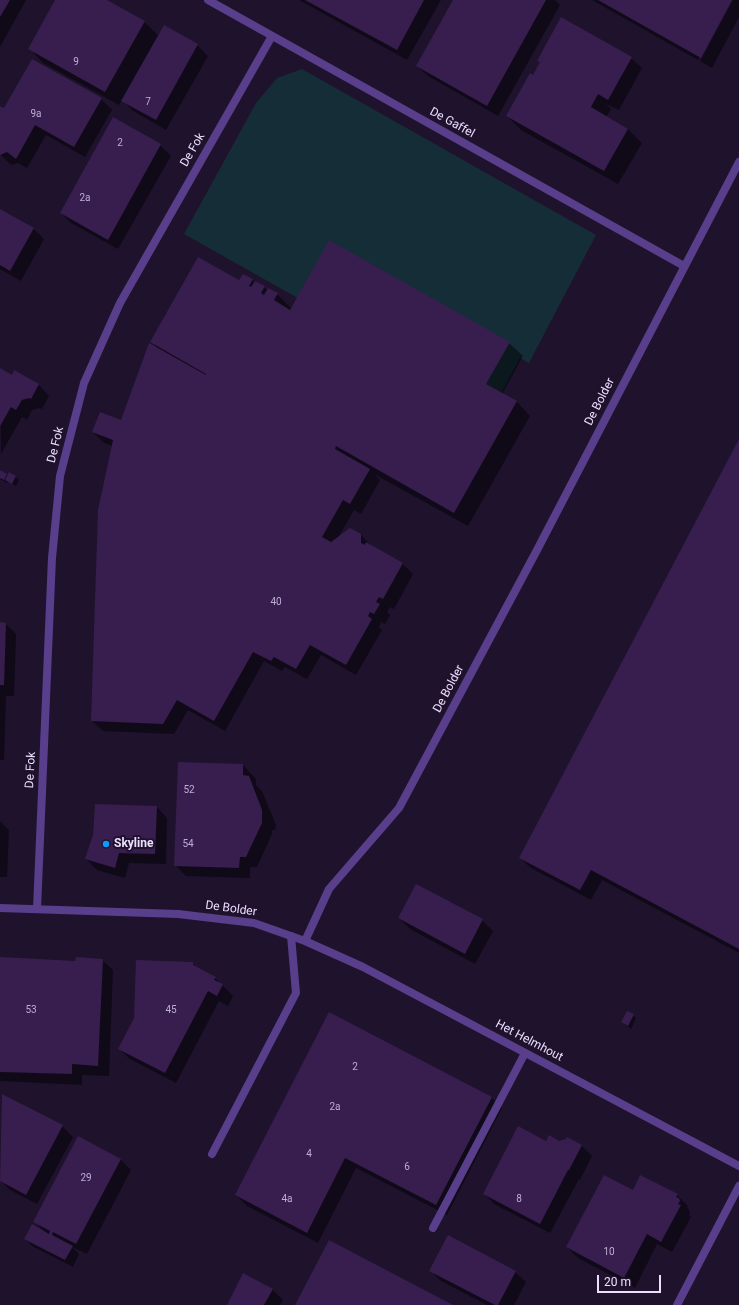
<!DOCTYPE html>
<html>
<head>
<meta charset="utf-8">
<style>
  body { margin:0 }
  #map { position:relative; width:739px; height:1305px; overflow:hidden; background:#1f122d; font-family:Roboto,sans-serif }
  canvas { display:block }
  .scale { position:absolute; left:597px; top:1275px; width:64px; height:18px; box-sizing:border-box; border:2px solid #ecdeff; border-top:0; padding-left:5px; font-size:12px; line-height:14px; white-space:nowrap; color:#ecdeff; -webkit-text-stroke:3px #1f122d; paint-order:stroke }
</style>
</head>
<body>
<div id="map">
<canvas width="739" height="1305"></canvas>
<div class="scale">20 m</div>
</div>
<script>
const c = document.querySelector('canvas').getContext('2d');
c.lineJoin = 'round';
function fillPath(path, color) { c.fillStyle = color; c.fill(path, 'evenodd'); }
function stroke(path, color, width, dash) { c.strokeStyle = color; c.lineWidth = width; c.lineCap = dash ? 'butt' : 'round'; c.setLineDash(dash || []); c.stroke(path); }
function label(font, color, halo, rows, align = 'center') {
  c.font = font + ' Roboto,sans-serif'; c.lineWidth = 4; c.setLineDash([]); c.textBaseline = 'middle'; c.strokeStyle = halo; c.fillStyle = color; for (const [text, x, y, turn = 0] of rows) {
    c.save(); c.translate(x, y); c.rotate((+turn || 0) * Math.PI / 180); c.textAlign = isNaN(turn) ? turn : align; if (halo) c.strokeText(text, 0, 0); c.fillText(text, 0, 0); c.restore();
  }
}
fillPath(new Path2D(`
  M302 69 596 235 529 363 520 358 493 408 184 234 256 103 277 78Z`), '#152d37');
fillPath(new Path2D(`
  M0 0H26L0 47Z
  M57 0H105L144 22 159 36 164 26 197 45 208 56 166 130 133 111 122 100 119 105 43 63 30 49Z
  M299 0H441L407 60Z
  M454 0H555L560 5 498 116 428 76 417 66Z
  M592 0H731L698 60Z
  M733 0H739V17L712 68 700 61Z
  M631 58 642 68 619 110 606 104 611 109 606 117 628 129 642 143 618 184 521 130 507 116 534 76 541 63 538 60Z
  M101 99 112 110 85 157 46 135 27 168 18 163 11 165 0 154V107L4 109Z
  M113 119 160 145 171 156 118 249 71 223 61 213Z
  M0 210 34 229 44 239 21 281 0 269Z
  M252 280 268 290 277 294 292 309 509 343 523 356 502 394 517 402 530 416 468 526 374 474 380 480 361 514 354 510 338 538 361 535 372 546 403 564 413 574 394 609 390 607 387 612 390 615 385 624 381 622 379 627 382 630 356 675 321 655 307 679 285 667 282 671 264 661 225 731 188 710 174 734 103 731 92 721 113 446 104 443 93 432 121 421 159 349 151 342 239 282Z
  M0 369 12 376 15 372 39 385 49 396 42 409 40 408 32 410 27 420 22 417 1 454Z
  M739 441V953L602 880 591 900 531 868 520 858Z
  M0 472 8 476 9 473 16 477 19 480 16 486 8 481 7 483 0 479Z
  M0 623 6 624 16 634 14 696H6L4 760H0Z
  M243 765 256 779V785L262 791 276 825 275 830H272V834L257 867H250V878L186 876 175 865Z
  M157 807 167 818 166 864 129 863 125 878 97 870 86 859Z
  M0 821 9 830 7 877H0Z
  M399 918 482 920 493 931 475 964 410 929Z
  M0 958 76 962 102 960 113 970 109 1076 82 1075V1085L0 1081Z
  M192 963 198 969 215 978 233 996 228 1006 219 1001 176 1083 130 1059 119 1049Z
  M633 1015 636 1018 631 1029 622 1022Z
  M3 1095 62 1126 73 1137 37 1204 10 1190 0 1180Z
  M491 1097 502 1108 447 1215 356 1168 318 1243 247 1206 236 1195Z
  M568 1138 582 1146 592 1156 580 1180 579 1179 550 1233 494 1204 484 1193 546 1142H559L567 1140Z
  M120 1159 131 1170 87 1254 72 1247 79 1254 73 1267 32 1246 25 1238 45 1232 34 1221Z
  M633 1191 677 1195 688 1206 687 1207 690 1212 689 1215 691 1217 672 1252 657 1244 635 1288 578 1258 567 1247Z
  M431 1271 515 1272 526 1282 514 1305H487L441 1281Z
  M272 1289 283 1300 280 1305H228Z`), '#0007');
fillPath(new Path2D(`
  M0 0H10L0 17Z
  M55 0H107L145 21 105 92 28 49Z
  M305 0H424L397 50Z
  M453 0H546L487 106 416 66Z
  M598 0H732L701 58Z
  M561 17 632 57 608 100 598 94 591 107 628 129 604 171 506 116 530 73 533 75 540 62 537 61Z
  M164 25 198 44 156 120 121 101Z
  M32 59 102 98 74 147 35 125 16 159 7 152 0 155V106L4 108Z
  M113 117 161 144 108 240 60 213Z
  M0 209 34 228 10 271 0 265Z
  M329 240 510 342 486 384 517 401 454 513 336 446 335 449 370 469 350 504 343 500 322 537 331 542 350 528 361 534V543L365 545 366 542 403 563 383 599 379 597 376 602 380 604 374 614 370 612 368 616 372 619 346 665 310 645 296 669 274 657 271 661 253 652 214 721 177 700 163 724 91 721 98 510 113 440 92 432 100 412 121 420 149 343 206 375V374L150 342 198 257 239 280 243 274 253 279 249 286 251 287 255 281 265 286 261 293 264 295 268 288 278 293 274 300 290 310Z
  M0 368 12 375 14 370 39 384 31 399 29 398 22 400 16 410 11 407 0 426Z
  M739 439V949L591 870 580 890 519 858Z
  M0 470 7 474 4 480 0 478Z
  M9 472 16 476 12 484 5 480Z
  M0 622 6 623 4 685H0Z
  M178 762 243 764V775L249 776 262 810V823L246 857H240L239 868 174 866Z
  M95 804 157 806 155 854 119 853 115 868 85 859 93 835Z
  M416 884 483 919 465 954 398 918Z
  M0 957 75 961 76 957 103 959 98 1066 72 1064V1074L0 1072Z
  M136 960 193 962V965L216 977 214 980 223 984 217 996 208 991 165 1073 118 1049 134 1018Z
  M627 1011 634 1014 628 1026 621 1022Z
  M329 1012 492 1097 436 1205 345 1158 307 1233 235 1195Z
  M2 1094 63 1125 26 1195 0 1181Z
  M518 1126 546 1141 549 1135 559 1141 566 1139 567 1137 582 1145 569 1170H568L540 1224 483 1194Z
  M78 1136 121 1159 76 1244 53 1232 52 1235 73 1246 65 1260 24 1239 32 1224 49 1234 50 1231 33 1222Z
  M604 1175 633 1190 640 1175 678 1194 676 1197 679 1198 680 1201 678 1204 681 1205 661 1242 647 1234 624 1278 566 1247Z
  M448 1235 516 1271 498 1305H495L429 1271Z
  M329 1240 453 1305H295Z
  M243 1273 273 1289 264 1305H227Z`), '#371e4e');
stroke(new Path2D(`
  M212 1154 296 993 291 936
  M433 1228 525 1053`), '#593e8b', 8);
stroke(new Path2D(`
  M208 0 684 266
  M0 908 178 914 254 923 305 941 329 889 399 808 536 552 739 162
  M37 909 52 558 60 476 84 383 120 303 272 36
  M305 941 363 967 739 1166
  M677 1305 739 1186`), '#593e8b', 8);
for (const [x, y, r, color] of [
  [106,844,4,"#0c9afd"]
]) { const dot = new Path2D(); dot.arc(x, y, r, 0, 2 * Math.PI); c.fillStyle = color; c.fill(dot); stroke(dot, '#1f122d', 1.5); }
label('10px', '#bfaed3', null, [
  ["9",76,62],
  ["7",148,102],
  ["9a",36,114],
  ["2",120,143],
  ["2a",85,198],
  ["40",276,602],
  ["52",189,790],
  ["54",188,844],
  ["53",31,1010],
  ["45",171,1010],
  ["2",355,1067],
  ["2a",335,1107],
  ["4",309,1154],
  ["6",407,1167],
  ["29",86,1178],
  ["4a",287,1199],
  ["8",519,1199],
  ["10",609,1252]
]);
label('12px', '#ecdeff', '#1f122d', [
  ["De Gaffel",452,123,29],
  ["De Fok",193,150,-60],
  ["De Bolder",600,402,-63],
  ["De Fok",56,445,-76],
  ["De Bolder",449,689,-62],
  ["De Fok",31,770,-87],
  ["De Bolder",231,909,8],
  ["Het Helmhout",529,1041,28]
]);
label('bold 12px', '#ecdeff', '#1f122d', [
  ["Skyline",114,844]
], 'left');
</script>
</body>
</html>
